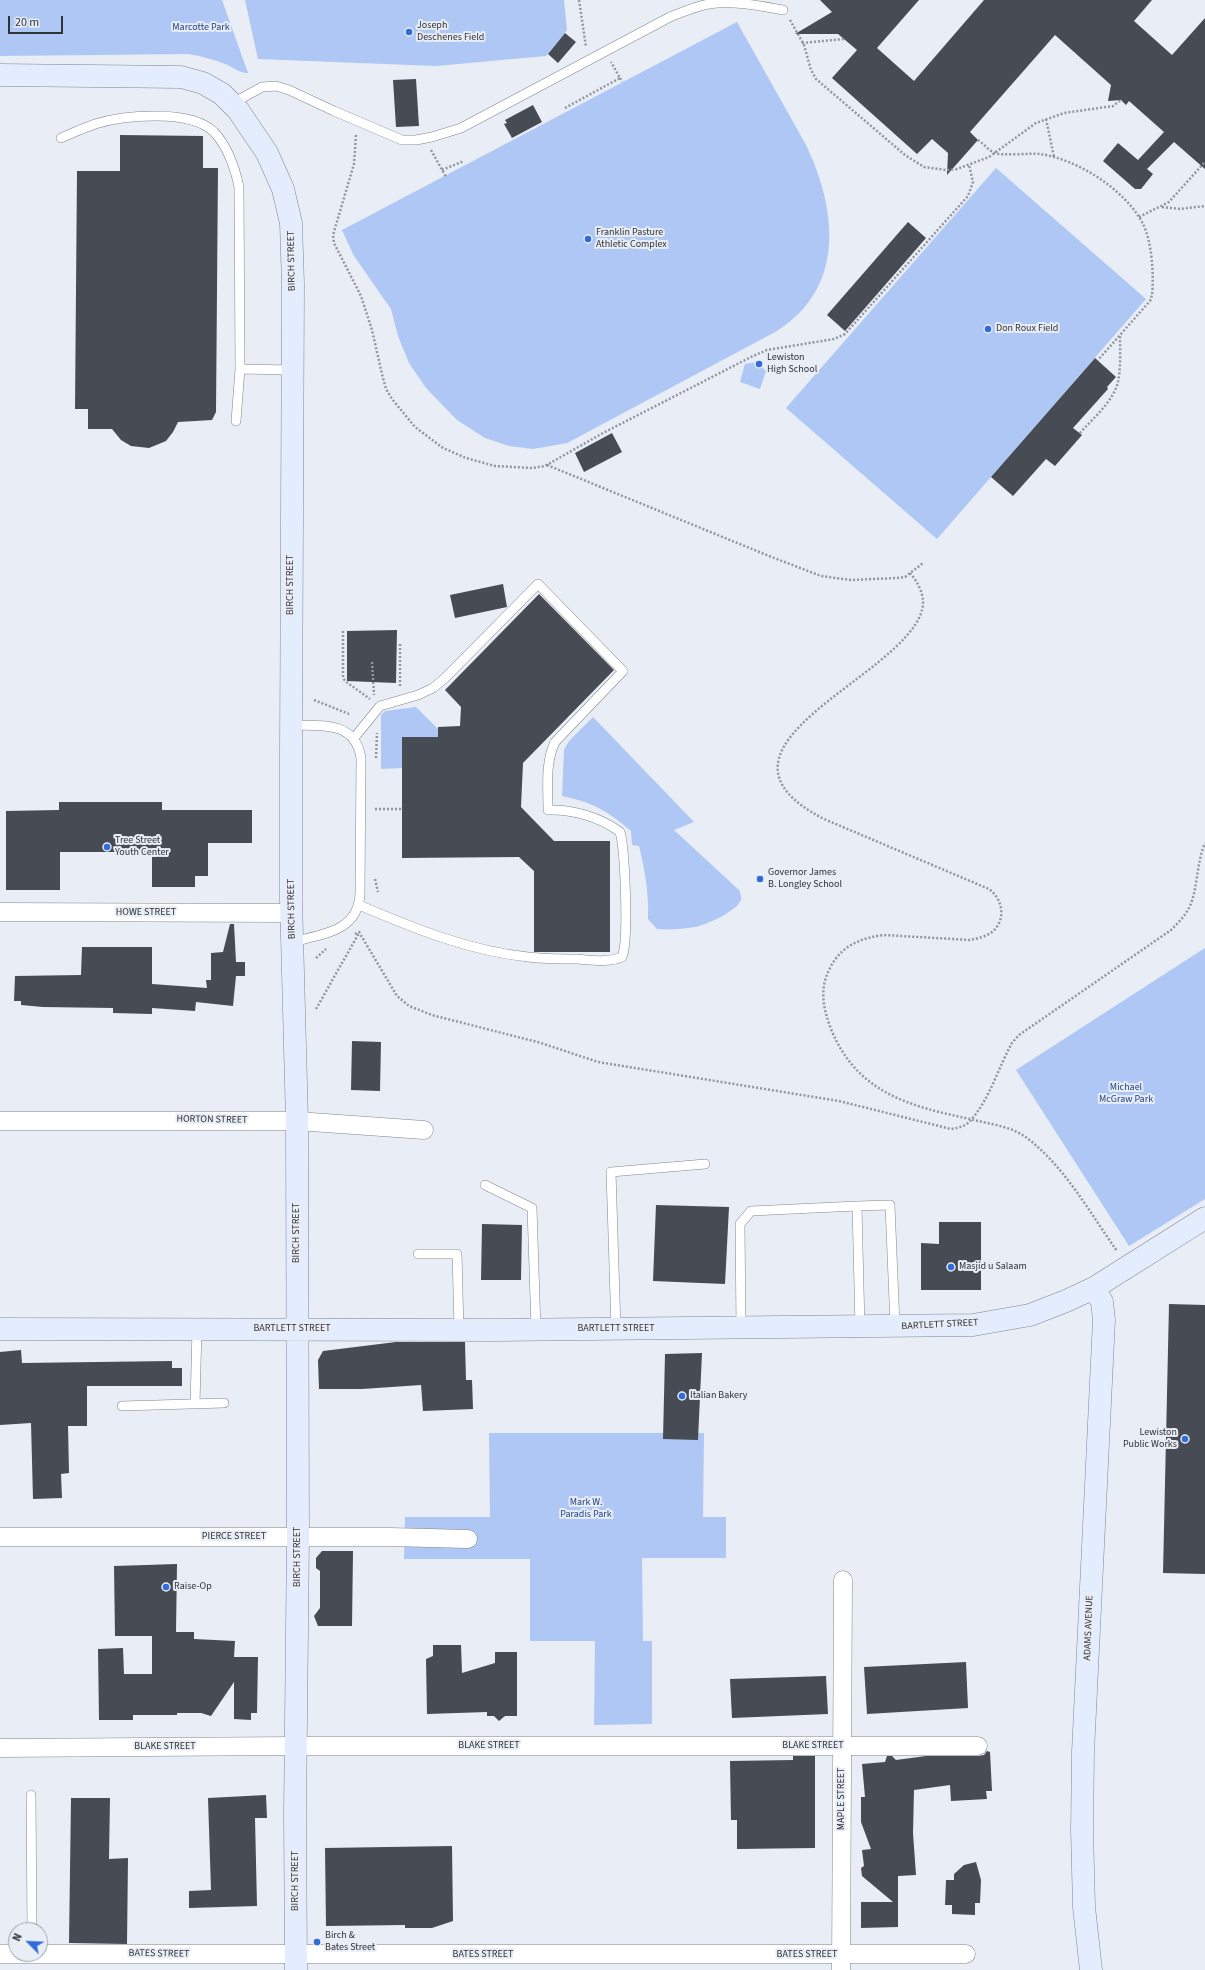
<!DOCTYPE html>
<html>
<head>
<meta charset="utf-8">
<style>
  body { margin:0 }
  #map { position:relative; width:1205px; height:1970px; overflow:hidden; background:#e8edf6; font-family:"Source Sans 3",sans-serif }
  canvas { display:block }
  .north { position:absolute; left:8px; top:1922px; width:40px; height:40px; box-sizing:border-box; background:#e8edf6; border:1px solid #9ea2a9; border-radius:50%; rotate:294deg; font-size:11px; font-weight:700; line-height:16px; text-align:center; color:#303236 }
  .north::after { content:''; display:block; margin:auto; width:14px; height:18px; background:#326ad9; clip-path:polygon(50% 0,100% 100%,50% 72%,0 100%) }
  .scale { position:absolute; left:8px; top:16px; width:55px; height:18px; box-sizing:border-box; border:2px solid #303236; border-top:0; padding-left:5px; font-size:12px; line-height:14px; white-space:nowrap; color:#303236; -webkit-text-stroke:3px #e8edf6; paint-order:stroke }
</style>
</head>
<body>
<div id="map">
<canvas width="1205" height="1970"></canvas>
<div class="north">N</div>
<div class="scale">20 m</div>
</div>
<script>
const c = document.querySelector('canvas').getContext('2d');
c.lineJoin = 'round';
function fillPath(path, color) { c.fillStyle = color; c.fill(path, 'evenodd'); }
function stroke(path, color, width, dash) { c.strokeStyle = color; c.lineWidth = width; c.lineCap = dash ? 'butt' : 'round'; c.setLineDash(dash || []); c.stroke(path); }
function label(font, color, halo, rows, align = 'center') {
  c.font = font + ' "Source Sans 3",sans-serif'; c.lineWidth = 4; c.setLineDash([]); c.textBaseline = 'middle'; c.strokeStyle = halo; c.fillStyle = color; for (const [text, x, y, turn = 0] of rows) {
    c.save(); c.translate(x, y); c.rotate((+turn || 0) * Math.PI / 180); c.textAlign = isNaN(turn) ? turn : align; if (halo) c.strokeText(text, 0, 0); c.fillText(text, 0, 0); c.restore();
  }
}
fillPath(new Path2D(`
  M0 0H222L248 73C240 73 235 69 228 65 215 60 202 56 188 54L0 56Z
  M245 0H564L567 30 546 56 436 66 258 59Z
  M737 22 806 145C837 210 846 287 777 331L567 443 533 449 509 446 485 438 457 420 426 388 409 363 398 336 391 309 354 256 342 230Z
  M996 168 1146 299 937 539 786 408Z
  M757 362 766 371 760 389 740 382 745 364Z
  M416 707 438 729V737L402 768 381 769V715L385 711Z
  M593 717 694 822 674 830 740 891C740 894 742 897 741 900 737 911 706 925 695 927 682 929 670 930 657 929L648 919C649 894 645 870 639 846L632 845 631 831C608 811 592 802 562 796L564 750 569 741Z
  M1205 948V1199L1129 1246 1016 1070Z
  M489 1433H704L703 1517H726V1558H642L643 1641H652V1724L594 1725 595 1641H530V1559H404L405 1517H490Z`), '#aec7f4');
fillPath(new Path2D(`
  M820 0H919L877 48 914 81 984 0H1152L1134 21 1172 55 1205 18V169L1174 142 1147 169 1153 174 1141 189H1135L1103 161 1118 143 1138 160 1164 132 1129 101 1126 105 1121 100 1108 101 1111 85 1055 35 970 132 978 140 947 175 948 153 932 139 917 154 832 78 857 50 838 34H795L832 12Z
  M565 33 576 42 558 63 548 54Z
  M416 79 419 126 396 127 393 80Z
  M533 105 542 122 512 138 504 124 507 123 505 120Z
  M120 135 203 136V168H218L216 412 212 420 178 422 173 432 166 441 149 448 131 446 121 440 112 429H88V409H75L77 171H120Z
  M908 222 926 238 845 331 827 315Z
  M1095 358 1116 377 1107 387 1108 389 1073 428 1082 435 1055 466 1046 459 1013 496 991 477Z
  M612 433 622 452 584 472 575 453Z
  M503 584 507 607 455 618 450 595Z
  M539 594 614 670 523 763 521 807 554 841H610V952H534V871L519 857 402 858V737H438V727L460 726 461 707 445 690Z
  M397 630 396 683 347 681V631Z
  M59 802H162V810H252V843H208V876H195V887H152V852H60V890H6V811L59 810Z
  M230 924H234L236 962H245V976H236L233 1006 196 1002 195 1011 152 1008V1014L113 1013V1008L43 1007 21 1005V1001H14L15 976 81 975 82 947H152V984L207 988 206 980H211V953L223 952Z
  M352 1041 381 1042 380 1091 351 1090Z
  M656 1205 729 1207 725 1284 653 1281Z
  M939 1222H981V1290H921V1243L939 1244Z
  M482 1224 522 1225 521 1280H481Z
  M1169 1304 1205 1305V1574L1163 1573Z
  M396 1342H465L466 1380H472L473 1409 423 1411 421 1385 362 1389H319L318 1360 323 1351Z
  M21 1350 22 1363 172 1361V1368H182V1386H87V1426H68L69 1473 61 1474 62 1498 33 1499 31 1423 0 1425V1352Z
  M702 1353 698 1440 663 1439 665 1354Z
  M322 1551H353L352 1626H318L314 1616 320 1608V1571L316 1568V1558Z
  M177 1564 176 1632H194V1639L235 1641 234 1657H258L257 1713H251V1720L234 1719V1682L211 1716 201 1713H177V1715H133V1720H99L98 1649 123 1648 124 1674H152V1636H115L114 1566Z
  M433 1645H461L462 1673 495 1663V1652H517V1716H505L499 1721 494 1716H487V1712L427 1714 426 1659 433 1656Z
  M966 1662 968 1708 867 1714 864 1667Z
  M826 1676 828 1714 732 1718 730 1679Z
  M987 1751 990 1752 992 1791H986L987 1799 951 1801 950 1785 914 1790 913 1833 916 1875 898 1876V1927L861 1928V1902H893L862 1876 861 1868 864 1866 862 1850 871 1849 861 1822V1797H865L862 1764 885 1762 887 1756H892L896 1760 926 1756H978L984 1755Z
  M793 1756H815V1848L737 1849V1820H731L730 1761 793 1760Z
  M266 1795 267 1818H255L257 1906 189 1908V1891L211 1890 208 1798Z
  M71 1798H110L109 1859 128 1858 127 1944 69 1943Z
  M452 1846 453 1921 432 1928H405V1925L326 1926 325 1848Z
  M976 1862 981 1880 980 1903H975V1915L952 1914V1905H945L946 1880H954V1874L964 1865Z`), '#474b53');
const lane = new Path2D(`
  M231 104 262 87 276 86 289 90 334 111 402 140H416L432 137 461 128 670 17C683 12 696 6 709 4 732 0 760 6 783 10
  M61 138C72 133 84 128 95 124 124 115 191 109 214 132 228 147 235 168 239 187L240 369 236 421
  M240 369 291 370
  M291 725C321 726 355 720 361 758L360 894C358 932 322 934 292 942
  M354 738 380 706 418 695 433 688 445 678 538 584 623 671 555 742C545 763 548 787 548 810 572 809 600 817 620 832 625 850 629 941 622 957 608 963 591 960 577 959 560 959 544 959 528 957 469 951 413 928 359 905
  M485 1185 532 1208 536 1330
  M418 1254H457L459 1330
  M860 1327 857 1206 890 1205 895 1326
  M741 1328 740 1224 751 1211 857 1206
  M616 1329 611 1172 705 1164
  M195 1404 197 1329
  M122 1406 224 1403
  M31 1795 32 1930`);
const street = new Path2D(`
  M0 912 292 913
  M0 1121H297L424 1130
  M0 1537H390L468 1539
  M0 1748 296 1746H978
  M0 1954H966
  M841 1970 843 1580`);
const secondary = new Path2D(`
  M0 75 181 77 203 83 222 94 238 110 267 153 283 189 291 223 293 284 291 752V899L297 1121 298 1537 295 1814 296 1970
  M0 1329 495 1330 973 1325 1030 1315 1066 1301 1094 1288 1205 1218
  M1091 1970 1084 1907 1082 1830 1083 1752 1104 1320 1102 1302 1094 1288`);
stroke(lane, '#81868e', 10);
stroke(street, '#81868e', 19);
stroke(secondary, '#81868e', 23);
stroke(new Path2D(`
  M579 0 586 47
  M790 20 804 45 811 70 816 79 905 155 924 167 946 170 957 169 989 157 1036 123 1064 113 1113 106 1121 100
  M802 43 844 39
  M620 78 622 82
  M565 108 620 78 611 62
  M1046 119 1054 157
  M356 135 354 164 333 235 334 243 361 296 372 330 382 374 386 389 392 399 415 427 443 448 466 458 495 466 532 468 545 466 603 433 751 357 767 350 834 339 845 334 968 196 973 182 969 165
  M978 140C983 143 989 151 995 153 1002 156 1030 153 1040 154 1077 159 1126 190 1143 224 1152 242 1154 275 1152 295L1150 301 1098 360
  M431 150 446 177
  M442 170 464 161
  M1162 207 1180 209 1205 206
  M1139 217 1169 202 1204 163
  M1080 433C1093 418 1113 402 1118 382 1121 367 1120 350 1120 335
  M547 465 769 556 821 576 851 580 896 578 905 577 923 563
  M910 573C918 582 926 597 922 610 904 678 684 747 824 819L989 889C1001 898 1006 915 996 928 990 936 979 938 970 940L884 935C860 938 841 946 830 968 819 989 823 1008 831 1029 857 1093 909 1106 970 1119 989 1124 1011 1126 1027 1138 1065 1167 1090 1213 1117 1251
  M343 631V677L345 681 370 699
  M372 662 374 695
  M400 686V643
  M314 700 349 714
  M376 758 377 733
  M375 809H402
  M375 879 378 892
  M355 934 359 932 397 996 409 1006 432 1015 541 1043 598 1062 839 1101 951 1129C957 1128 963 1127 968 1123 989 1102 998 1068 1012 1043L1019 1035 1171 930C1178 923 1185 916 1189 908 1198 890 1196 864 1205 843
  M316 958 326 949
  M316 1009 359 933`), '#93969d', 2.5, [2, 2]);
stroke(lane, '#fff', 9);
stroke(street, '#fff', 18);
stroke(secondary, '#e4edfd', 22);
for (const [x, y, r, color] of [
  [409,32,4,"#326ad9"],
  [588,239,4,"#326ad9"],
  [988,329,4,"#326ad9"],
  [759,364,4,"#326ad9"],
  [107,847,4,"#326ad9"],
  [760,879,4,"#326ad9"],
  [951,1267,4,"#326ad9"],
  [682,1396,4,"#326ad9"],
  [1185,1439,4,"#326ad9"],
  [166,1587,4,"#326ad9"],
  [317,1942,4,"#326ad9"]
]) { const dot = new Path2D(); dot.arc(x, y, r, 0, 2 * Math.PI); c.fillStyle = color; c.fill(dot); stroke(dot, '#e8edf6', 1.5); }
label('10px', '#303236', '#e8edf6', [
  ["Joseph",417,26],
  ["Deschenes Field",417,38],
  ["Franklin Pasture",596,233],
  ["Athletic Complex",596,245],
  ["Don Roux Field",996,329],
  ["Lewiston",767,358],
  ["High School",767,370],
  ["Tree Street",115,841],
  ["Youth Center",115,853],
  ["Governor James",768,873],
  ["B. Longley School",768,885],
  ["Masjid u Salaam",959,1267],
  ["Italian Bakery",690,1396],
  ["Lewiston",1177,1433,"right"],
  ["Public Works",1177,1445,"right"],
  ["Raise-Op",174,1587],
  ["Birch &",325,1936],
  ["Bates Street",325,1948]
], 'left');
label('10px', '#224385', '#e8edf6', [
  ["Marcotte Park",201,28],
  ["Michael",1126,1088],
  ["McGraw Park",1126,1100],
  ["Mark W.",586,1503],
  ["Paradis Park",586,1515]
]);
label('10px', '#303236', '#e8edf6', [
  ["BIRCH STREET",292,261,-91],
  ["BIRCH STREET",291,585,-90],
  ["BIRCH STREET",292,909,-91],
  ["HOWE STREET",146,913],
  ["HORTON STREET",212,1120,1],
  ["BIRCH STREET",297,1233,-90],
  ["BARTLETT STREET",940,1325,-3],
  ["BARTLETT STREET",292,1329],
  ["BARTLETT STREET",616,1329],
  ["PIERCE STREET",234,1537],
  ["BIRCH STREET",298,1557,-90],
  ["ADAMS AVENUE",1089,1628,-88],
  ["BLAKE STREET",489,1746],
  ["BLAKE STREET",813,1746],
  ["BLAKE STREET",165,1747],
  ["MAPLE STREET",842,1799,-90],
  ["BIRCH STREET",296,1881,-90],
  ["BATES STREET",159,1954,1],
  ["BATES STREET",483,1955],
  ["BATES STREET",807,1955]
]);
</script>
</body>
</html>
